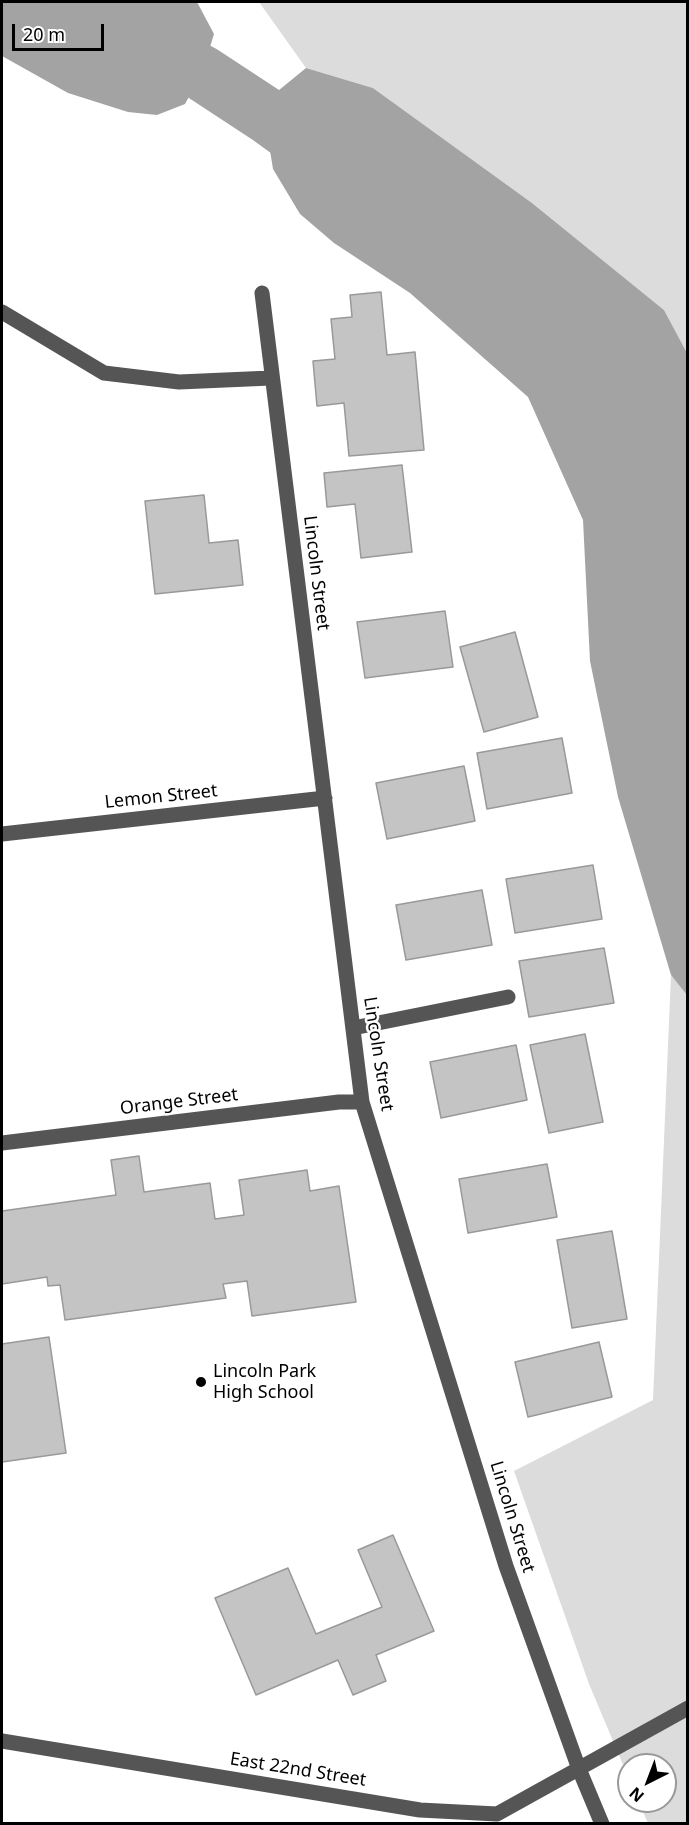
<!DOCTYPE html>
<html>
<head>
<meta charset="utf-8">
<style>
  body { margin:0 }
  #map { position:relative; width:689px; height:1825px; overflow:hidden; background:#fff; font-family:"Noto Sans",sans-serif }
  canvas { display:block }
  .frame { position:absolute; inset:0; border:3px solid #000; pointer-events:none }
  .north { position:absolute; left:617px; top:1753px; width:60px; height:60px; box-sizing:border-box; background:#fff; border:2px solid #999; border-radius:50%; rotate:222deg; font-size:16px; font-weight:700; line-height:24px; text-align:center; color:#000 }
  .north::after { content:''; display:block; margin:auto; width:21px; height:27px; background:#000; clip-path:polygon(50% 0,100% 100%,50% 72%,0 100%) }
  .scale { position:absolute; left:12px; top:24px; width:92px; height:27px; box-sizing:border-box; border:3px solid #000; border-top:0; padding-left:8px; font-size:18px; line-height:21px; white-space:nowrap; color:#000; -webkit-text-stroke:4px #fff; paint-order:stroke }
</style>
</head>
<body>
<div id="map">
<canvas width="689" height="1825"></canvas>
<div class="frame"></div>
<div class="north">N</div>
<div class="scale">20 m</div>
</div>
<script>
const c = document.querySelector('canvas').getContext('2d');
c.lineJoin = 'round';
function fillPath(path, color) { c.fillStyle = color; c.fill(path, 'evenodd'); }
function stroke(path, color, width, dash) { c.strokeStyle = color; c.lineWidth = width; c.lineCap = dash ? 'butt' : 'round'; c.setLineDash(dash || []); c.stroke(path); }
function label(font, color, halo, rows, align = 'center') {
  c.font = font + ' "Noto Sans",sans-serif'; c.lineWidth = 5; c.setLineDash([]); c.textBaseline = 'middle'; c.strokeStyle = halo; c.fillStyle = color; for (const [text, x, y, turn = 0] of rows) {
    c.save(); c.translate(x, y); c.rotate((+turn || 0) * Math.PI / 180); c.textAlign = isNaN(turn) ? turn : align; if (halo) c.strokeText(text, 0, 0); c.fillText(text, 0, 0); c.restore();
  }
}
fillPath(new Path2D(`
  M259 2H687V353L664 310 532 203 373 88 306 68Z
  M671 975 688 995 687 1823H648L638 1801H665V1765H629V1779L589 1684 514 1471 653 1400Z`), '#dcdcdc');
fillPath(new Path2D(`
  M2 2H197L214 34 202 73 185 104 157 115 128 112 68 93 2 56Z
  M306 68 373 88 532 203 664 310 687 353V995L671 975 618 797 590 661 583 520 528 397 410 293 334 243 300 214 273 169 267 132 273 95Z`), '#a3a3a3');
stroke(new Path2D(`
  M73 2 202 73 269 117 331 162`), '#a3a3a3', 56);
const building = new Path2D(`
  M381 292 387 355 415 352 424 450 349 456 344 403 317 406 313 361 335 359 331 319 352 317 350 295Z
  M402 465 412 552 361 558 355 504 327 507 324 473Z
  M204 495 209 543 238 540 243 585 155 594 145 501Z
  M445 611 453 667 365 678 357 622Z
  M515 632 538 717 484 732 460 647Z
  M562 738 572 793 487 809 477 753Z
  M464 766 475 821 387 839 376 783Z
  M593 865 602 919 515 933 506 879Z
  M482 890 492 945 406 960 396 905Z
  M604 948 614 1003 529 1017 519 961Z
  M585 1034 603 1122 549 1133 530 1045Z
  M516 1045 527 1100 441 1118 430 1062Z
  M139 1156 144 1192 210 1183 215 1219 244 1215 239 1180 307 1170 310 1191 339 1186 356 1302 252 1316 247 1281 223 1284 226 1298 65 1320 60 1285 48 1286 47 1277 2 1284V1211L116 1195 111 1160Z
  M547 1164 557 1217 468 1233 459 1179Z
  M612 1231 627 1319 572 1328 557 1240Z
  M49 1337 66 1453 2 1462V1344Z
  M599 1342 612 1397 528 1417 515 1362Z
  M393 1535 434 1631 376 1655 386 1681 353 1695 338 1660 256 1695 215 1598 288 1568 316 1634 382 1607 358 1550Z`);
fillPath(building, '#c4c4c4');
stroke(building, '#999', 1.5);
stroke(new Path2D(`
  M262 293 362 1102 506 1566 579 1769 602 1824
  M2 312 104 373 179 382 271 378
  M2 834 325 798
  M353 1028 508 997
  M2 1143 339 1102H362
  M2 1741 420 1810 497 1814 688 1708`), '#555', 15);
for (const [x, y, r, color] of [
  [201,1382,6,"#000"]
]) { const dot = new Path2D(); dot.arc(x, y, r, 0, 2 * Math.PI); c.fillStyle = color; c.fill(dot); stroke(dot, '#fff', 2); }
label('18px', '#000', '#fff', [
  ["Lincoln Street",316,573,83],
  ["Lemon Street",161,797,-6],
  ["Lincoln Street",378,1054,81],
  ["Orange Street",179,1102,-7],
  ["Lincoln Street",512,1517,73],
  ["East 22nd Street",298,1770,9]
]);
label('18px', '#000', '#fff', [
  ["Lincoln Park",213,1372],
  ["High School",213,1393]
], 'left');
</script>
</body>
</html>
